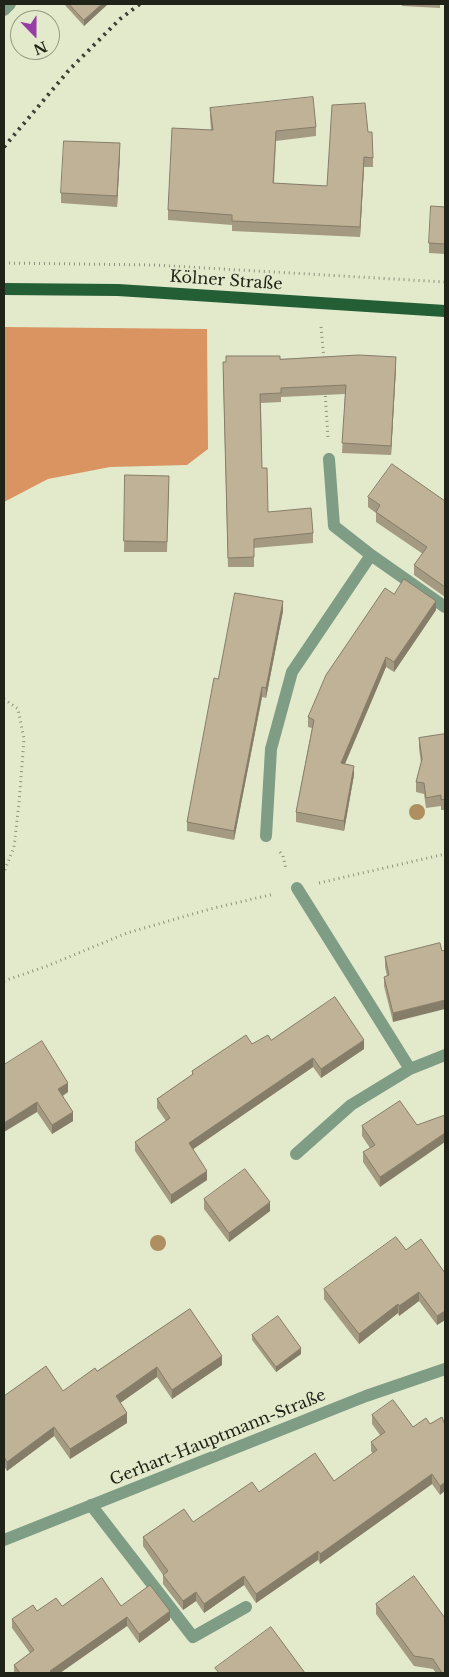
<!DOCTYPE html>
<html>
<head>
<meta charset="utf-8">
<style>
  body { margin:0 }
  #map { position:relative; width:449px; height:1677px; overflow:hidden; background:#e3eacc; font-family:"Libre Baskerville",serif }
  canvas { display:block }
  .frame { position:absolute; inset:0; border:5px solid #202318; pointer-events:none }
  .north { position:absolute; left:10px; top:10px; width:50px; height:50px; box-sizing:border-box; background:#e3eacc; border:1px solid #959a84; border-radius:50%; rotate:158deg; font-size:14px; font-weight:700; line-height:20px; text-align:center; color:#202318 }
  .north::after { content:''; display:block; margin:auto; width:18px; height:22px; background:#983ca7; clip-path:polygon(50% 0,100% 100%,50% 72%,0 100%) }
</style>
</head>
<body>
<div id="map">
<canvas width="449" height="1677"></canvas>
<div class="frame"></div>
<div class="north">N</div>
</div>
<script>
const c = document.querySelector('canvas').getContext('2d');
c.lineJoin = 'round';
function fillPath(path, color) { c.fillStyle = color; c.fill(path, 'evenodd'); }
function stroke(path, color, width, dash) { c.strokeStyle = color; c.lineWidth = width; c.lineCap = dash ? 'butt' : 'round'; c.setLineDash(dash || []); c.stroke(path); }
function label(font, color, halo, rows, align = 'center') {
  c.font = font + ' "Libre Baskerville",serif'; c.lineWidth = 4; c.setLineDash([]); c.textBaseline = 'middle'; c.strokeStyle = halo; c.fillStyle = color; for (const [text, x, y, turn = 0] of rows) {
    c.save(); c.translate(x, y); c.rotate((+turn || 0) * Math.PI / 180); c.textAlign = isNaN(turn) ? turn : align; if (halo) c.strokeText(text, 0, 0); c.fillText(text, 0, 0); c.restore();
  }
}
fillPath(new Path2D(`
  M4 327 207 329 208 449 187 465 110 467 48 479 4 502Z`), '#da9461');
stroke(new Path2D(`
  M4 263 154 265 445 282
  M321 327 324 360
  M325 391 328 438
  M4 699 18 709 24 739 19 803 14 847 4 872
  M280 852 283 856 286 869
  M319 883 445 854
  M4 981 47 966 127 933 210 909 274 894`), '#8c927c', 3, [1, 4]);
stroke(new Path2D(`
  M4 10 10 4
  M371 555 445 607
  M266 836 271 749 292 672 371 555 334 526 329 459
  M297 888 410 1069
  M296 1154 351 1105 410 1069 445 1055
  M91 1505 193 1637 246 1607
  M4 1540 366 1396 445 1369`), '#7f9c84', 12);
stroke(new Path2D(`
  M4 289 118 290 445 311`), '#245e35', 12);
stroke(new Path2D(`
  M4 147 70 69 120 19 140 4`), '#3d4032', 4, [2.5, 5]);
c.fillStyle = '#af8f5f';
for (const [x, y] of [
  [417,812],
  [158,1243]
]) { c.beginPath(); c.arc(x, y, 8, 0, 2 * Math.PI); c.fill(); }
fillPath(new Path2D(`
  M64 4H108L84 26Z
  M402 4H440V8L402 6Z
  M210 108 316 127V136L276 141 274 183 327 186 368 132 373 158V167H364L360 237 232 231V225L168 220V210L211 130 210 117Z
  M120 154 117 207 61 203V193Z
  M445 207V254L429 253V243Z
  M280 359 396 367 391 455 342 453 345 394 281 397V402L261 403 262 468 268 512 313 533V543L254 548V567H228L223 372Z
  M125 475 169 486 167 552H124Z
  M368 497 445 501V597L414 575V565L423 554 376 522V513L368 507Z
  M394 594 436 610 394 672 386 667 345 764 354 775 344 831 296 822V812L312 728 308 727V717Z
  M283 611 266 698 262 697 234 840 187 831V822L218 679Z
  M445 734V810H441V806L426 808 424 794 416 792V782L421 763 419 748V738Z
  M440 943 393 1022 384 986V977L387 976 385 967V957Z
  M271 1040 364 1049 321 1078 313 1067 193 1149 207 1180 171 1204 135 1151V1142L166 1121 157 1108V1099L192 1075V1071L252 1044Z
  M4 1065 68 1092 63 1096 73 1121 52 1134 37 1112Z
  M400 1101 380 1187 363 1162V1152L370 1148 362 1136V1126Z
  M204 1199 270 1211 229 1242 204 1209Z
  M406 1250 445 1273V1320L437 1325 419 1301 399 1316 398 1313 359 1344 324 1299V1289Z
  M190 1309 222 1365 172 1399 157 1377 120 1403 127 1423 70 1459 54 1436 7 1471 4 1466V1396L63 1391 97 1371Z
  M252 1335 301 1354 276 1372 252 1340Z
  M372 1415 413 1427 430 1424 442 1417 440 1495 432 1484 320 1564 318 1560 256 1603 244 1585 204 1613 196 1601 183 1610 163 1584V1575L143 1546V1537L193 1522 259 1492 334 1481 373 1454 371 1451V1442L380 1435 372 1424Z
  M414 1576 445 1673H436L433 1669 414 1666 376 1614V1604Z
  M121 1606 170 1620 139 1643 127 1626 60 1673H14V1665L30 1653 12 1628V1619L37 1611Z`), '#a49981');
fillPath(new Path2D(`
  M102 4H108L84 26V20Z
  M120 143V154L117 207V196Z
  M364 157V167L360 237V227Z
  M396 357V367L391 455V446Z
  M283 601V611L266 698V688Z
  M436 601V610L394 672V662Z
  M386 657V667L341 773V763Z
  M262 687V697L234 840V831Z
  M354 766V775L344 831V821Z
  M445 1000V1009L393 1022V1013Z
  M364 1040V1049L321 1078V1069Z
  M313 1058V1067L189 1152V1143Z
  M68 1083V1092L58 1098V1089Z
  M37 1102V1112L4 1132V1123Z
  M73 1112V1121L52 1134V1125Z
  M445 1133V1142L380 1187V1177Z
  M207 1171V1180L171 1204V1195Z
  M270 1202V1211L229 1242V1233Z
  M419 1292V1301L399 1316V1306Z
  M398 1304V1313L359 1344V1334Z
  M445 1311V1320L437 1325V1316Z
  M301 1348V1354L276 1372V1367Z
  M222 1356V1365L172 1399V1390Z
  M157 1367V1377L116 1406V1396Z
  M127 1413V1423L70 1459V1449Z
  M54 1427V1436L7 1471V1462Z
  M432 1474V1484L320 1564V1554Z
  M445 1482V1491L440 1495V1486Z
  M318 1551V1560L256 1603V1594Z
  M244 1576V1585L204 1613V1604Z
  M196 1592V1601L183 1610V1601Z
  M170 1611V1620L139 1643V1634Z
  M127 1617V1626L60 1673H50V1671Z`), '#867d69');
const building = new Path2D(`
  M69 4H102L84 20Z
  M313 97 316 127 276 131 273 183 327 186 332 105 365 103 368 132H372L373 158 364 157 360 227 232 221V215L168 210 172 128 213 130 210 108Z
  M64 141 120 143 117 196 61 193Z
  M431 206 445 207V244L429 243Z
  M359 355 396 357 391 446 342 443 346 385 281 388V393L260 394 262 468H267L268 512 311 508 313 533 254 539V557L228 558 223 362H226V356H280V359Z
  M392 464 445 501V587L414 565 427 547 376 512 380 505 368 497Z
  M125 475 169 476 167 542 124 541Z
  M404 579 436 601 394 662 386 657 341 763 354 766 344 821 296 812 314 720 308 717 326 675 385 588 394 594Z
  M235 593 283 601 266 688 262 687 234 831 187 822 214 678 218 679Z
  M445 734V799L441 800V795L426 798 424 783 416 782 422 759 419 738Z
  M440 943 442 951 445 950V1000L393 1013 384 977 389 975 385 957Z
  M335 997 364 1040 321 1069 313 1058 189 1143 207 1171 171 1195 135 1142 170 1118 157 1099 193 1074 192 1071 246 1035 252 1044 268 1035 271 1040Z
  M42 1041 68 1083 58 1089 73 1112 52 1125 37 1102 4 1123V1065Z
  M400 1101 417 1125 445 1115V1133L380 1177 363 1152 375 1145 362 1126Z
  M245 1169 270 1202 229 1233 204 1199Z
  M396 1237 406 1250 421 1239 445 1273V1311L437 1316 419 1292 399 1306 398 1304 359 1334 324 1289Z
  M190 1309 222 1356 172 1390 157 1367 116 1396 127 1413 70 1449 54 1427 7 1462 4 1457V1399L5 1398 4 1396 46 1366 63 1391 95 1368 97 1371Z
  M278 1316 301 1348 276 1367 252 1335Z
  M393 1400 413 1427 426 1418 430 1424 442 1417 445 1425V1482L440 1486 432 1474 320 1554 318 1551 256 1594 244 1576 204 1604 196 1592 183 1601 163 1575 168 1571 143 1537 184 1509 193 1522 252 1482 259 1492 315 1453 334 1481 377 1450 371 1442 385 1432 372 1415Z
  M414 1576 445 1618V1673H442L433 1659 414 1656 376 1604Z
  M102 1578 121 1606 150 1585 170 1611 139 1634 127 1617 50 1671 52 1673H20L14 1665 34 1650 12 1619 33 1605 37 1611 56 1598 62 1606Z
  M271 1627 305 1673H219L215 1668Z`);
fillPath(building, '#bfb296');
stroke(building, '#867d69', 1);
label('16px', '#202318', '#e3eacc', [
  ["Kölner Straße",226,281,4],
  ["Gerhart-Hauptmann-Straße",218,1438,-22]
]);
</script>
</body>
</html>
